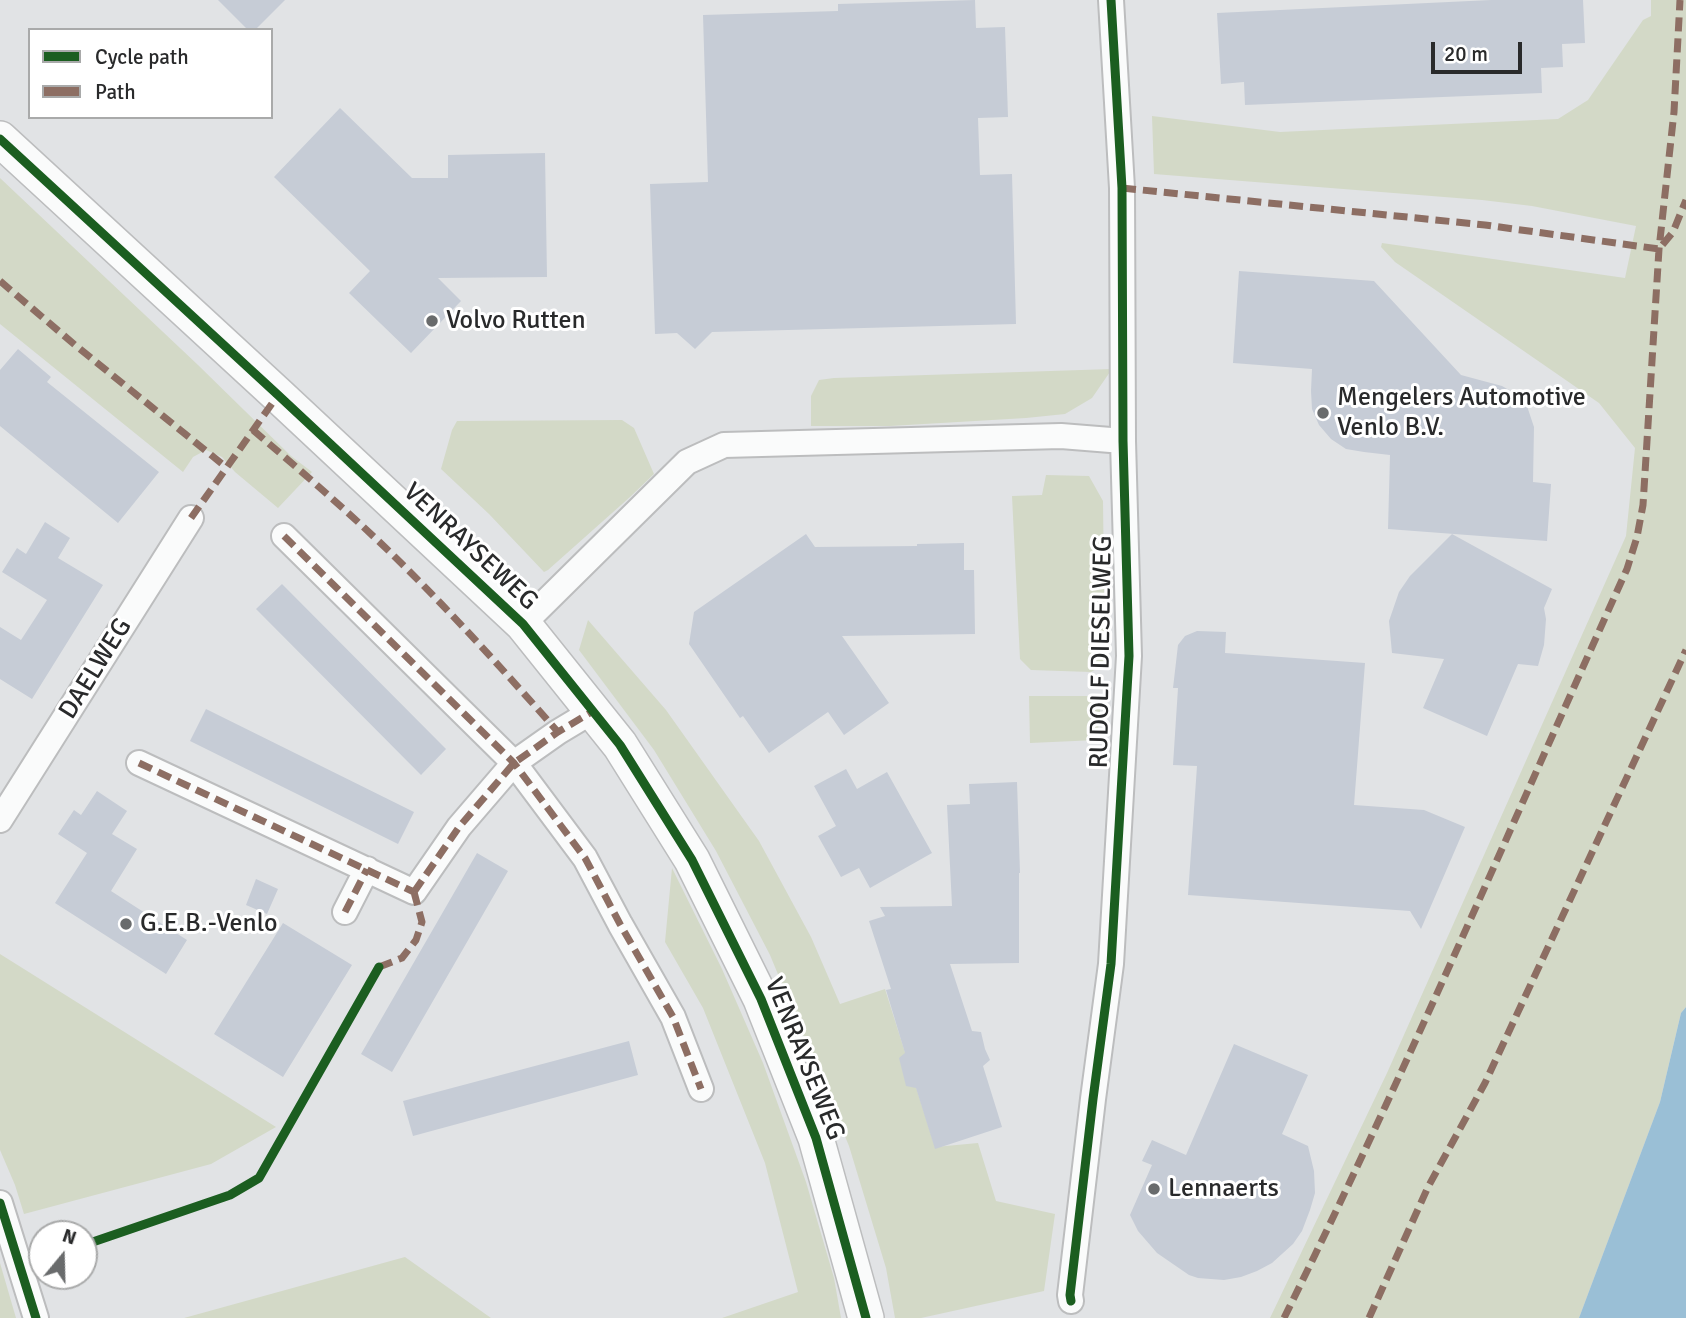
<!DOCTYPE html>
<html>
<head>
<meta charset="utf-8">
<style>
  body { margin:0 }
  #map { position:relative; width:1686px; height:1318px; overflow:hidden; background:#e1e3e5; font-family:Signika,sans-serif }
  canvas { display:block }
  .legend { position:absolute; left:28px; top:28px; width:245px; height:91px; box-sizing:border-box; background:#fff; border:2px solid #a9aaaa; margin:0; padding:9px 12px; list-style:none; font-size:21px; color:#292a2b }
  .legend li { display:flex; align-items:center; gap:14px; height:35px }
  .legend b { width:35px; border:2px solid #a9aaaa }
  .north { position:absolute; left:28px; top:1220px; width:70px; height:70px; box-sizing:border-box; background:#fff; border:2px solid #a9aaaa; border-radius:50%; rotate:19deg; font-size:19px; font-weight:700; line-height:28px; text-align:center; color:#292a2b }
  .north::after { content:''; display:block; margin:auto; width:24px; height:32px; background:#696b6c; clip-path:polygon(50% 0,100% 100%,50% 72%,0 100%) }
  .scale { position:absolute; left:1431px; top:42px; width:91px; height:32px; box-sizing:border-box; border:4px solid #292a2b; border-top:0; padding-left:9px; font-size:21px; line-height:24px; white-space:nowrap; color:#292a2b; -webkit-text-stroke:5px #fff; paint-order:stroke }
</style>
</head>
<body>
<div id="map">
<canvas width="1686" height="1318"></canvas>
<ul class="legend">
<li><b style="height:9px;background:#1b5e20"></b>Cycle path</li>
<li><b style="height:9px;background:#8d6e63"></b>Path</li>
</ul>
<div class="north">N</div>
<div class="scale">20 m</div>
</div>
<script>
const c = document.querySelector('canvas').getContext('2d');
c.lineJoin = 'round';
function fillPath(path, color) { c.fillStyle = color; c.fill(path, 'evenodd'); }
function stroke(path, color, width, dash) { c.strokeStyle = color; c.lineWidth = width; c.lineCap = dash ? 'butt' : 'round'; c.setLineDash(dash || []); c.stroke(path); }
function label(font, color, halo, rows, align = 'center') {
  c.font = font + ' Signika,sans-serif'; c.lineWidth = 6; c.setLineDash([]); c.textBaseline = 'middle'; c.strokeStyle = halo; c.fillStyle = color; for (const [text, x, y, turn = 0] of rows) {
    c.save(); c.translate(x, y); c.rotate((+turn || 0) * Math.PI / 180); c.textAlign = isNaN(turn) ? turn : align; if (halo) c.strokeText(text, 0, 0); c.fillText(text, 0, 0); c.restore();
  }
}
fillPath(new Path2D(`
  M1651 0H1686V1007L1681 1013 1660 1102 1579 1318H1270L1387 1073 1626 536 1635 448 1599 403 1395 262 1381 247 1382 243 1625 278 1636 226 1532 206 1482 200 1154 174 1152 116 1280 132 1558 119 1588 100 1643 20 1651 16Z
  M0 178 198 365 291 456 312 472 278 508 235 472 222 457 206 450 193 457 183 472 0 324Z
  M1112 369 1092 398 1065 414 1026 418 890 426H811V396L819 380 834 378Z
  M622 420 634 428 654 474 630 497 548 570 544 572 489 514 441 469 452 430 457 421Z
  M1046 475 1089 476 1103 501 1105 664 1091 672 1031 670 1020 659 1012 496 1042 495Z
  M588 620 666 710 759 841 811 937 840 1004 885 989 935 1147 978 1143 996 1201 1055 1214 1044 1291 921 1318H895L886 1268 849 1146 770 955 716 851 654 750 579 650Z
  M1029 696H1090L1101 702 1097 740 1030 743Z
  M672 868 722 969 763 1063 806 1182 834 1278 841 1318H722L798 1292 765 1163 703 1008 665 942Z
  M0 954 276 1127 211 1164 24 1214 15 1185 0 1150Z
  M405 1257 491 1318H184Z
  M0 1263 16 1318H0Z`), '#d3d9c7');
fillPath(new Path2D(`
  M1686 1007V1318H1579L1660 1102 1681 1013Z`), '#9abfd6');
fillPath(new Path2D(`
  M218 0H285L255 30H248Z
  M975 0 976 28 1005 27 1008 117 978 118 980 175 1012 174 1016 324 712 332 695 349 677 333 655 334 650 184 708 182 703 15 838 11V4Z
  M1491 0H1583L1585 43 1562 44 1563 67 1541 68 1542 93 1245 105 1244 82 1221 84 1217 13Z
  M340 108 412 178H448V155L545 153 547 277 438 278 461 301 411 353 349 293 370 271 274 177Z
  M1239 271 1374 281 1461 375 1502 386 1516 394 1527 406 1534 427 1533 482 1551 484 1547 541 1388 529 1390 455 1364 452 1346 449 1331 439 1319 425 1312 409 1311 391 1312 369 1233 363Z
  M18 349 51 377 47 382 159 472 118 523 0 426V370Z
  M45 522 70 538 58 558 103 585 32 699 0 679V627L21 640 47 600 2 572 17 548 26 554Z
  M806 534 815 547 917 546V544L964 543V570H974L975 634 842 636 889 703 844 735 828 712 769 753 743 716 740 718 689 644 694 612Z
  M1452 534 1552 589 1544 608 1546 619 1544 645 1538 666 1518 664 1487 736 1423 708 1444 659 1392 653 1389 621 1399 592 1410 576Z
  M282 584 446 749 421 775 256 609Z
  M1197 631 1226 632 1225 653 1365 663 1354 805 1424 810 1465 827 1421 929 1410 911 1188 895 1197 766 1173 765 1178 688H1173L1178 645 1185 636Z
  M206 709 414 812 398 844 190 741Z
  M846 769 857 789 887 772 932 853 870 888 859 868 841 877 818 836 836 826 814 786Z
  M1017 782 1020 873H1019V963L950 964 972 1031 981 1032 985 1049 990 1060 983 1066 1002 1127 935 1149 916 1088 906 1086 899 1058 905 1053 886 990 891 989 869 921 885 916 880 907 952 906 947 805 970 804 969 784Z
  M97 791 127 811 112 834 137 849 111 891 187 940 166 974 55 903 87 853 58 834 74 810 81 815Z
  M477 853 508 871 392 1072 361 1054Z
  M256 879 278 889 267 914 246 905Z
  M283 923 352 965 283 1077 214 1034Z
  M629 1041 638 1075 413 1136 403 1101Z
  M1234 1044 1308 1075 1282 1134 1308 1146 1314 1171 1315 1193 1310 1210 1302 1231 1293 1244 1272 1263 1257 1271 1241 1277 1224 1280 1198 1278 1189 1275 1157 1253 1138 1231 1130 1215 1152 1165 1142 1161 1152 1140 1186 1155Z`), '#c6ccd6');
const street = new Path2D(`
  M284 536 514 763 585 858 620 924 673 1017 701 1089
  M523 624 687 462 724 445 1061 436 1123 441
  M139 763 414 892 459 827 514 763 558 732 593 711
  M0 820 191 518
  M345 912 367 869
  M0 1203 36 1318
  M1071 1301 1070 1295 1093 1099 1111 964 1129 656 1123 441 1122 188 1111 0`);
const secondary = new Path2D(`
  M0 139 278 395 523 624 620 745 692 860 761 999 816 1138 866 1318`);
stroke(street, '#bcbdbe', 28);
stroke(secondary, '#bcbdbe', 38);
stroke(street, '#fafbfb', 24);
stroke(secondary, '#fafbfb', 35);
stroke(new Path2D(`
  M1122 188 1485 225 1659 249 1673 232 1686 200
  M0 281 75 345 226 467
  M253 430C301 471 350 513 395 557 452 613 506 673 558 732
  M191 518 278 395
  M284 536 514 763 585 858 620 924 673 1017 701 1089
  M139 763 414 892
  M414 892 459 827 514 763 558 732 593 711
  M345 912 367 869
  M379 967 402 958 416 940 422 922 414 892
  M1284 1318C1406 1072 1514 819 1627 569L1637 537 1643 505 1659 249 1674 112 1680 0
  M1369 1318 1428 1187 1485 1083 1686 650`), '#8d6e63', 7, [14, 7]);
stroke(new Path2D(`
  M0 139 278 395 523 624 620 745 692 860 761 999 816 1138 866 1318
  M0 1203 36 1318
  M84 1245 230 1195 259 1178 379 967
  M1071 1301 1070 1295 1093 1099 1111 964 1129 656 1123 441 1122 188 1111 0`), '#1b5e20', 9);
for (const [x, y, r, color] of [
  [432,321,7,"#696b6c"],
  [1323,413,7,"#696b6c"],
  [126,924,7,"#696b6c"],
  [1154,1189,7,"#696b6c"]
]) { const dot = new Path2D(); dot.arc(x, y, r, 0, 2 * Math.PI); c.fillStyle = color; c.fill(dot); stroke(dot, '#fff', 2.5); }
label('26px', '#292a2b', '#fff', [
  ["Volvo Rutten",446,321],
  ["Mengelers Automotive",1337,398],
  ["Venlo B.V.",1337,428],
  ["G.E.B.-Venlo",140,924],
  ["Lennaerts",1168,1189]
], 'left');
label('26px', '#292a2b', '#fff', [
  ["VENRAYSEWEG",470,547,43],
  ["RUDOLF DIESELWEG",1102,652,-89],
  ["DAELWEG",96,669,-58],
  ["VENRAYSEWEG",804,1059,68]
]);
</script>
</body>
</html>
